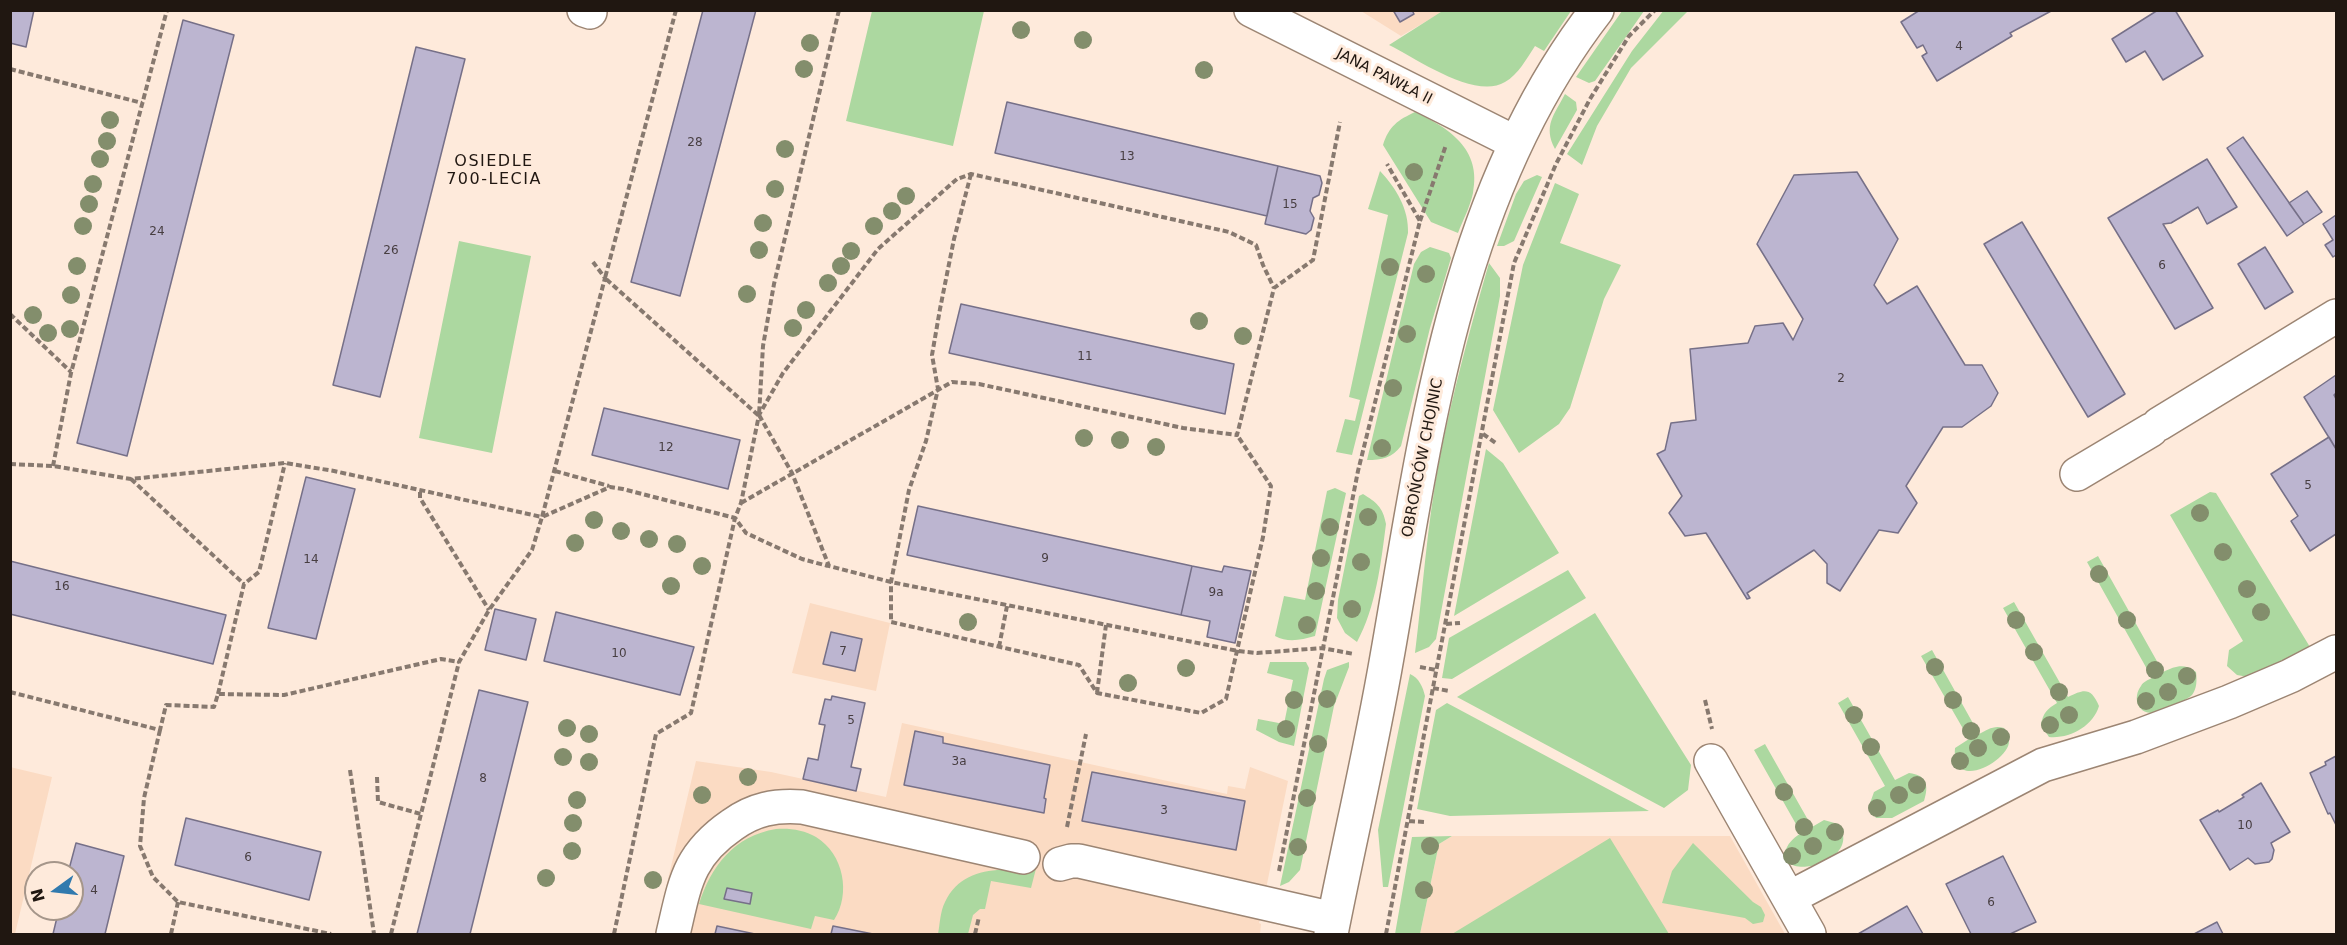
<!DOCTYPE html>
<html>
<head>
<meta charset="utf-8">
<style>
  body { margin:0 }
  #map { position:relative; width:2347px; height:945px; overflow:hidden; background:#feeadb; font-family:"DejaVu Sans",sans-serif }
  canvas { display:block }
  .frame { position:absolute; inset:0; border:12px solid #201711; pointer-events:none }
  .north { position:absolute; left:24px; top:861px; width:60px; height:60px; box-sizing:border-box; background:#feeadb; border:2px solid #a5968a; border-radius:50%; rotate:255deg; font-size:16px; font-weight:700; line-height:24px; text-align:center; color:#201711 }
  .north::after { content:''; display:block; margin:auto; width:21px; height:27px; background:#317aae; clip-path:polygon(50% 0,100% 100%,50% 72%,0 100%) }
</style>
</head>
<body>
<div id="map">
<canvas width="2347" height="945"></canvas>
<div class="frame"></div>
<div class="north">N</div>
</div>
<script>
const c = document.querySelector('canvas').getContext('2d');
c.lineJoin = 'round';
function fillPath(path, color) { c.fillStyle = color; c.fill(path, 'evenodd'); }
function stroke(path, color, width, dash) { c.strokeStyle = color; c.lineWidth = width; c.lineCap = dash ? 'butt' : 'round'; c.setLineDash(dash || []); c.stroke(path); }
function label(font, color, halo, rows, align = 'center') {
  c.font = font + ' "DejaVu Sans",sans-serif'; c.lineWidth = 6; c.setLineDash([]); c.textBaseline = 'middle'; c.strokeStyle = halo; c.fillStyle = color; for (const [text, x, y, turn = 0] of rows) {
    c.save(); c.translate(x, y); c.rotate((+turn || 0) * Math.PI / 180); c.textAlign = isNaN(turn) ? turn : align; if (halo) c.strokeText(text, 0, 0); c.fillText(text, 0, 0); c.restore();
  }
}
fillPath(new Path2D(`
  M1361 11H1444L1401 36Z
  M810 603 890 623 876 691 792 673Z
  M902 723 1227 794 1228 786 1245 789 1250 767 1288 781 1259 923 1261 924 1260 934H655L696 761 771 772 886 797Z
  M10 767 52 777 15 934H10Z
  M1452 836H1730L1785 934H1420L1439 844Z`), '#fbdbc3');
fillPath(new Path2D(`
  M1444 10H1571V11L1544 51 1535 46C1527 58 1518 75 1505 82 1475 100 1417 59 1389 45Z
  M1664 10 1688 11 1631 68 1597 126 1582 165 1567 154 1632 51Z
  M872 11H984L953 146 846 121Z
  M1622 11H1644L1595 81 1589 83 1576 77Z
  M1565 94 1576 102 1577 110 1555 149C1543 126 1554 115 1565 94Z
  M1415 112C1449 128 1482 149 1473 193 1470 207 1463 220 1458 233L1431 222 1383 145C1389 126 1398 120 1415 112Z
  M1380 171C1396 188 1409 209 1408 233L1352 455 1336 452 1345 419 1355 421 1360 400 1349 397 1388 215 1368 209Z
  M1537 175 1542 177 1514 241 1504 246H1497L1516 194 1524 181Z
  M1555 183 1579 194 1560 243 1621 265 1604 299 1570 408 1559 424 1519 453 1493 410 1523 265Z
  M459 241 531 256 492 453 419 438Z
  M1430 247 1449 253 1451 258 1430 328 1401 446C1392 458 1382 460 1367 460L1414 264 1421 252Z
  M1489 263 1500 278V296L1436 639 1429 647 1415 653C1423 589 1427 525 1439 462 1452 395 1470 329 1489 263Z
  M1486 449 1503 463 1559 553 1454 616Z
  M1335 488 1346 493 1315 636C1301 640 1288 643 1275 636L1284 596 1305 600 1327 491Z
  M2210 492 2216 493 2310 647 2248 677 2237 675 2227 666 2229 650 2243 641 2170 515Z
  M1363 494C1376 502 1383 507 1386 524 1381 563 1376 607 1357 642L1345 633 1337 618 1338 600 1359 496Z
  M2098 556 2163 672C2176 666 2184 663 2196 672 2197 679 2197 689 2192 695 2187 700 2160 713 2153 713 2138 714 2132 698 2141 686 2143 682 2148 680 2152 678L2087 562Z
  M1568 570 1586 598 1452 679 1442 678 1449 638Z
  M2014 602 2068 697C2084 689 2091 687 2099 706 2093 726 2070 739 2049 737L2041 725C2043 713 2047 709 2057 703L2003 608Z
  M1595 613 1691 765 1688 790 1664 808 1457 697Z
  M1932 650 1979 734C1988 730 1993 725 2004 728 2006 731 2009 737 2009 741 2010 760 1951 794 1955 748L1969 739 1921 656Z
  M1270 662H1306L1309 668 1294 746 1279 742 1256 730 1258 719 1284 724 1293 680 1267 673Z
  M1349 662V667L1334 706 1300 870 1289 882 1280 886 1324 679 1327 670Z
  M1410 674C1419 678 1423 687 1425 696L1388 887H1383L1378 830Z
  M1848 697 1895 780 1909 773C1927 775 1929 786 1924 801L1892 818H1876L1869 806 1874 792 1885 786 1838 703Z
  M1447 703 1649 811 1450 816 1417 809 1436 710Z
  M1765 744 1812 827 1824 820 1838 824C1861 855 1803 877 1788 862 1787 861 1784 855 1784 854 1788 843 1792 839 1801 833L1754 750Z
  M776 829C790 828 804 830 816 837 844 854 851 894 834 920L815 916 811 929 699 904C711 866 734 836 776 829Z
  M1452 836 1439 844 1420 934H1395L1412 837Z
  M1610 838 1669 934H1452Z
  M1693 843 1753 902 1761 907 1765 915 1763 922 1753 924 1745 918 1662 903 1672 871Z
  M1030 854 1039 857 1031 888 991 881 985 909H980L973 915 968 934H938C940 924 940 912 945 902 960 870 996 866 1026 873Z`), '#acd8a0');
const building = new Path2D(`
  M10 10H34L26 47 10 43Z
  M703 10H756L680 296 631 282Z
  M1393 10H1412L1414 14 1400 22Z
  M1920 10H2053L2010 33 2012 36 1937 81 1922 56 1927 53 1923 45 1917 48 1901 22Z
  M2158 10H2175L2203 56 2163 80 2145 51 2126 62 2112 39Z
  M183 20 234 35 127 456 77 443Z
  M416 47 465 59 380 397 333 385Z
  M1007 102 1278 166 1267 216 995 153Z
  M2243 137 2304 224 2287 236 2227 148Z
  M2207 159 2237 207 2207 224 2198 207 2171 223 2163 224 2213 308 2175 329 2108 218Z
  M1278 166 1320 176 1322 183 1319 195 1313 198 1310 211 1314 218 1311 230 1306 234 1265 224Z
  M1857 172 1898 239 1874 285 1887 304 1917 286 1965 365H1982L1998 393 1991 406 1962 427H1943L1906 486 1917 503 1898 533 1879 530 1840 591 1827 583V564L1814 550 1747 593 1750 598 1747 599 1706 533 1685 536 1669 513 1682 496 1657 454 1665 450 1671 423 1696 420 1690 349 1748 343 1755 326 1783 323 1793 340 1803 319 1757 244 1794 175Z
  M2307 191 2322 212 2304 224 2289 203Z
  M2336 215V255L2333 257 2325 245 2333 240 2323 224Z
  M2022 222 2125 394 2088 417 1984 244Z
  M2265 247 2293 292 2265 309 2238 264Z
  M961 304 1234 364 1225 414 949 353Z
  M2336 375V393L2334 395 2336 399V449L2304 397Z
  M604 408 740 440 728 489 592 455Z
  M2329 437 2336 449V534L2310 551 2291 521 2298 516 2271 474Z
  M306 477 355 489 316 639 268 628Z
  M918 506 1192 566 1181 615 907 555Z
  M10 561 226 615 213 664 10 614Z
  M1192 566 1222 572 1224 566 1251 571 1235 643 1207 637 1210 621 1181 615Z
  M495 609 536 619 526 660 485 650Z
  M556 612 694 647 680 695 544 661Z
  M831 632 862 639 855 671 823 664Z
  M479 690 528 702 470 934H417Z
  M832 696 865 703 851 767 861 769 856 791 803 779 808 758 818 760 825 725 819 724 825 699 831 700Z
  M915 731 943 737V743L1050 765 1044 798 1046 799 1044 813 904 785Z
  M2336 756V825L2330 813 2328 814 2310 773 2326 765 2325 762Z
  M1092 772 1245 801 1236 850 1082 821Z
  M2261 783 2290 832 2271 843 2274 850 2272 859 2269 862 2255 864 2248 858 2230 870 2200 820 2218 810 2219 812 2244 797 2242 795Z
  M186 818 321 852 309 900 175 865Z
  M76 843 124 856 105 934H53L59 909H72V873H68Z
  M2003 856 2036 922 2010 934H1971L1946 884Z
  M727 888 752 893 750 904 724 899Z
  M1907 906 1923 934H1858Z
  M2217 922 2223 934H2194Z
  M717 926 755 934H715Z
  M833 926 873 934H831Z`);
fillPath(building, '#bcb5d0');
stroke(building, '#767088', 1.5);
const minor = new Path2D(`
  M584 10 590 12
  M1251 10 1516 143
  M2159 424 2336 316
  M2077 474 2151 430
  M1711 761 1809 934
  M1060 864 1071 861H1079L1334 919
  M1789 898 2043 765 2136 737 2229 702 2290 676 2336 652
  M673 934C685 884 687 856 732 825 754 809 775 805 802 807L1023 857
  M1331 934C1349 842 1371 750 1387 657 1426 436 1454 194 1597 10`);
stroke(minor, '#9c8573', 36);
stroke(new Path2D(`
  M676 10 605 278 758 415
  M839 10 774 284 763 346 759 415 792 473 829 566 891 582 1238 651 1257 653 1322 648 1354 654
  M10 69 142 103
  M971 174 954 239 940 309 932 355 938 389 926 441 909 490 891 582V622L1079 665 1097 693 1201 713 1226 699 1263 537 1271 486 1237 435
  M1420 221 1446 145
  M10 314 71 372
  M1483 434 1497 444
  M10 464 53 466 131 479 285 463 334 471 542 517 605 278 593 262
  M53 466 71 373 167 10
  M555 471 609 486
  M131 479 244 584
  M420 492V498L489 610
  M741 503 952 382 979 384 1183 428 1237 435 1274 288 1313 260 1340 122
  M1446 624 1460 623
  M999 647 1007 606
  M1420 667 1436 670
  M1433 688 1449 691
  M10 692 160 730 166 705 214 707 218 694 284 695 441 659 459 662
  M1097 693 1106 625
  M218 694 244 584 259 572 285 463
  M1705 700 1712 729
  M160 730 144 798 140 846 153 877 178 902 331 934
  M350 770 374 934
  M377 777 378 802 421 814
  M1409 821 1424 822
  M1067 827 1086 734
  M1279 871 1358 471 1420 221 1387 164
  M171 934 178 902
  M391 934 459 662 489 610 532 550 542 517 610 487 623 489 735 518 746 533 802 559 828 566
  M614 934 656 734 691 713 735 518 741 503 759 415 783 373 878 249 957 179 971 174 1229 232 1256 245 1263 265 1274 288
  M975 934 979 917
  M1386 934 1514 263 1556 164 1590 99 1629 36 1655 10`), '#87796f', 4, [6, 3]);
stroke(minor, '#fff', 33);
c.fillStyle = '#838e6c';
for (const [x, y] of [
  [1021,30],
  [1083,40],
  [810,43],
  [804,69],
  [1204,70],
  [110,120],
  [107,141],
  [785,149],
  [100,159],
  [1414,172],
  [93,184],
  [775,189],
  [906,196],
  [89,204],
  [892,211],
  [763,223],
  [83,226],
  [874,226],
  [759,250],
  [851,251],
  [77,266],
  [841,266],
  [1390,267],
  [1426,274],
  [828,283],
  [747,294],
  [71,295],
  [806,310],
  [33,315],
  [1199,321],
  [793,328],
  [70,329],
  [48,333],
  [1407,334],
  [1243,336],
  [1393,388],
  [1084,438],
  [1120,440],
  [1156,447],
  [1382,448],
  [2200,513],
  [1368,517],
  [594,520],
  [1330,527],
  [621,531],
  [649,539],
  [575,543],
  [677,544],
  [2223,552],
  [1321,558],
  [1361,562],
  [702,566],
  [2099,574],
  [671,586],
  [2247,589],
  [1316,591],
  [1352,609],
  [2261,612],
  [2016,620],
  [2127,620],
  [968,622],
  [1307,625],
  [2034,652],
  [1935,667],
  [1186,668],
  [2155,670],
  [2187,676],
  [1128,683],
  [2059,692],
  [2168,692],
  [1327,699],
  [1294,700],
  [1953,700],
  [2146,701],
  [1854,715],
  [2069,715],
  [2050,725],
  [567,728],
  [1286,729],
  [1971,731],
  [589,734],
  [2001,737],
  [1318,744],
  [1871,747],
  [1978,748],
  [563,757],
  [1960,761],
  [589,762],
  [748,777],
  [1917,785],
  [1784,792],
  [702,795],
  [1899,795],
  [1307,798],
  [577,800],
  [1877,808],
  [573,823],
  [1804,827],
  [1835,832],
  [1430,846],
  [1813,846],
  [1298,847],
  [572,851],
  [1792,856],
  [546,878],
  [653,880],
  [1424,890]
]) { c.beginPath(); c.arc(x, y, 9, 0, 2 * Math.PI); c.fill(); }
label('12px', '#473e41', null, [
  ["4",1959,47],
  ["28",695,143],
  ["13",1127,157],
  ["15",1290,205],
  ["24",157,232],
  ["26",391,251],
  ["6",2162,266],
  ["11",1085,357],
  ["2",1841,379],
  ["12",666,448],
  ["5",2308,486],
  ["9",1045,559],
  ["14",311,560],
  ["16",62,587],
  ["9a",1216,593],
  ["7",843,652],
  ["10",619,654],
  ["5",851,721],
  ["3a",959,762],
  ["8",483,779],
  ["3",1164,811],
  ["10",2245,826],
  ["6",248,858],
  ["4",94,891],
  ["6",1991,903]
]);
label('15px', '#201711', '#feeadb', [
  ["JANA PAWŁA II",1384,77,27],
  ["OBROŃCÓW CHOJNIC",1423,458,-79]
]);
c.letterSpacing = '1.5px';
label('16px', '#201711', '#feeadb', [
  ["OSIEDLE",494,162],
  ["700-LECIA",494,180]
]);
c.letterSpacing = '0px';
</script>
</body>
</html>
